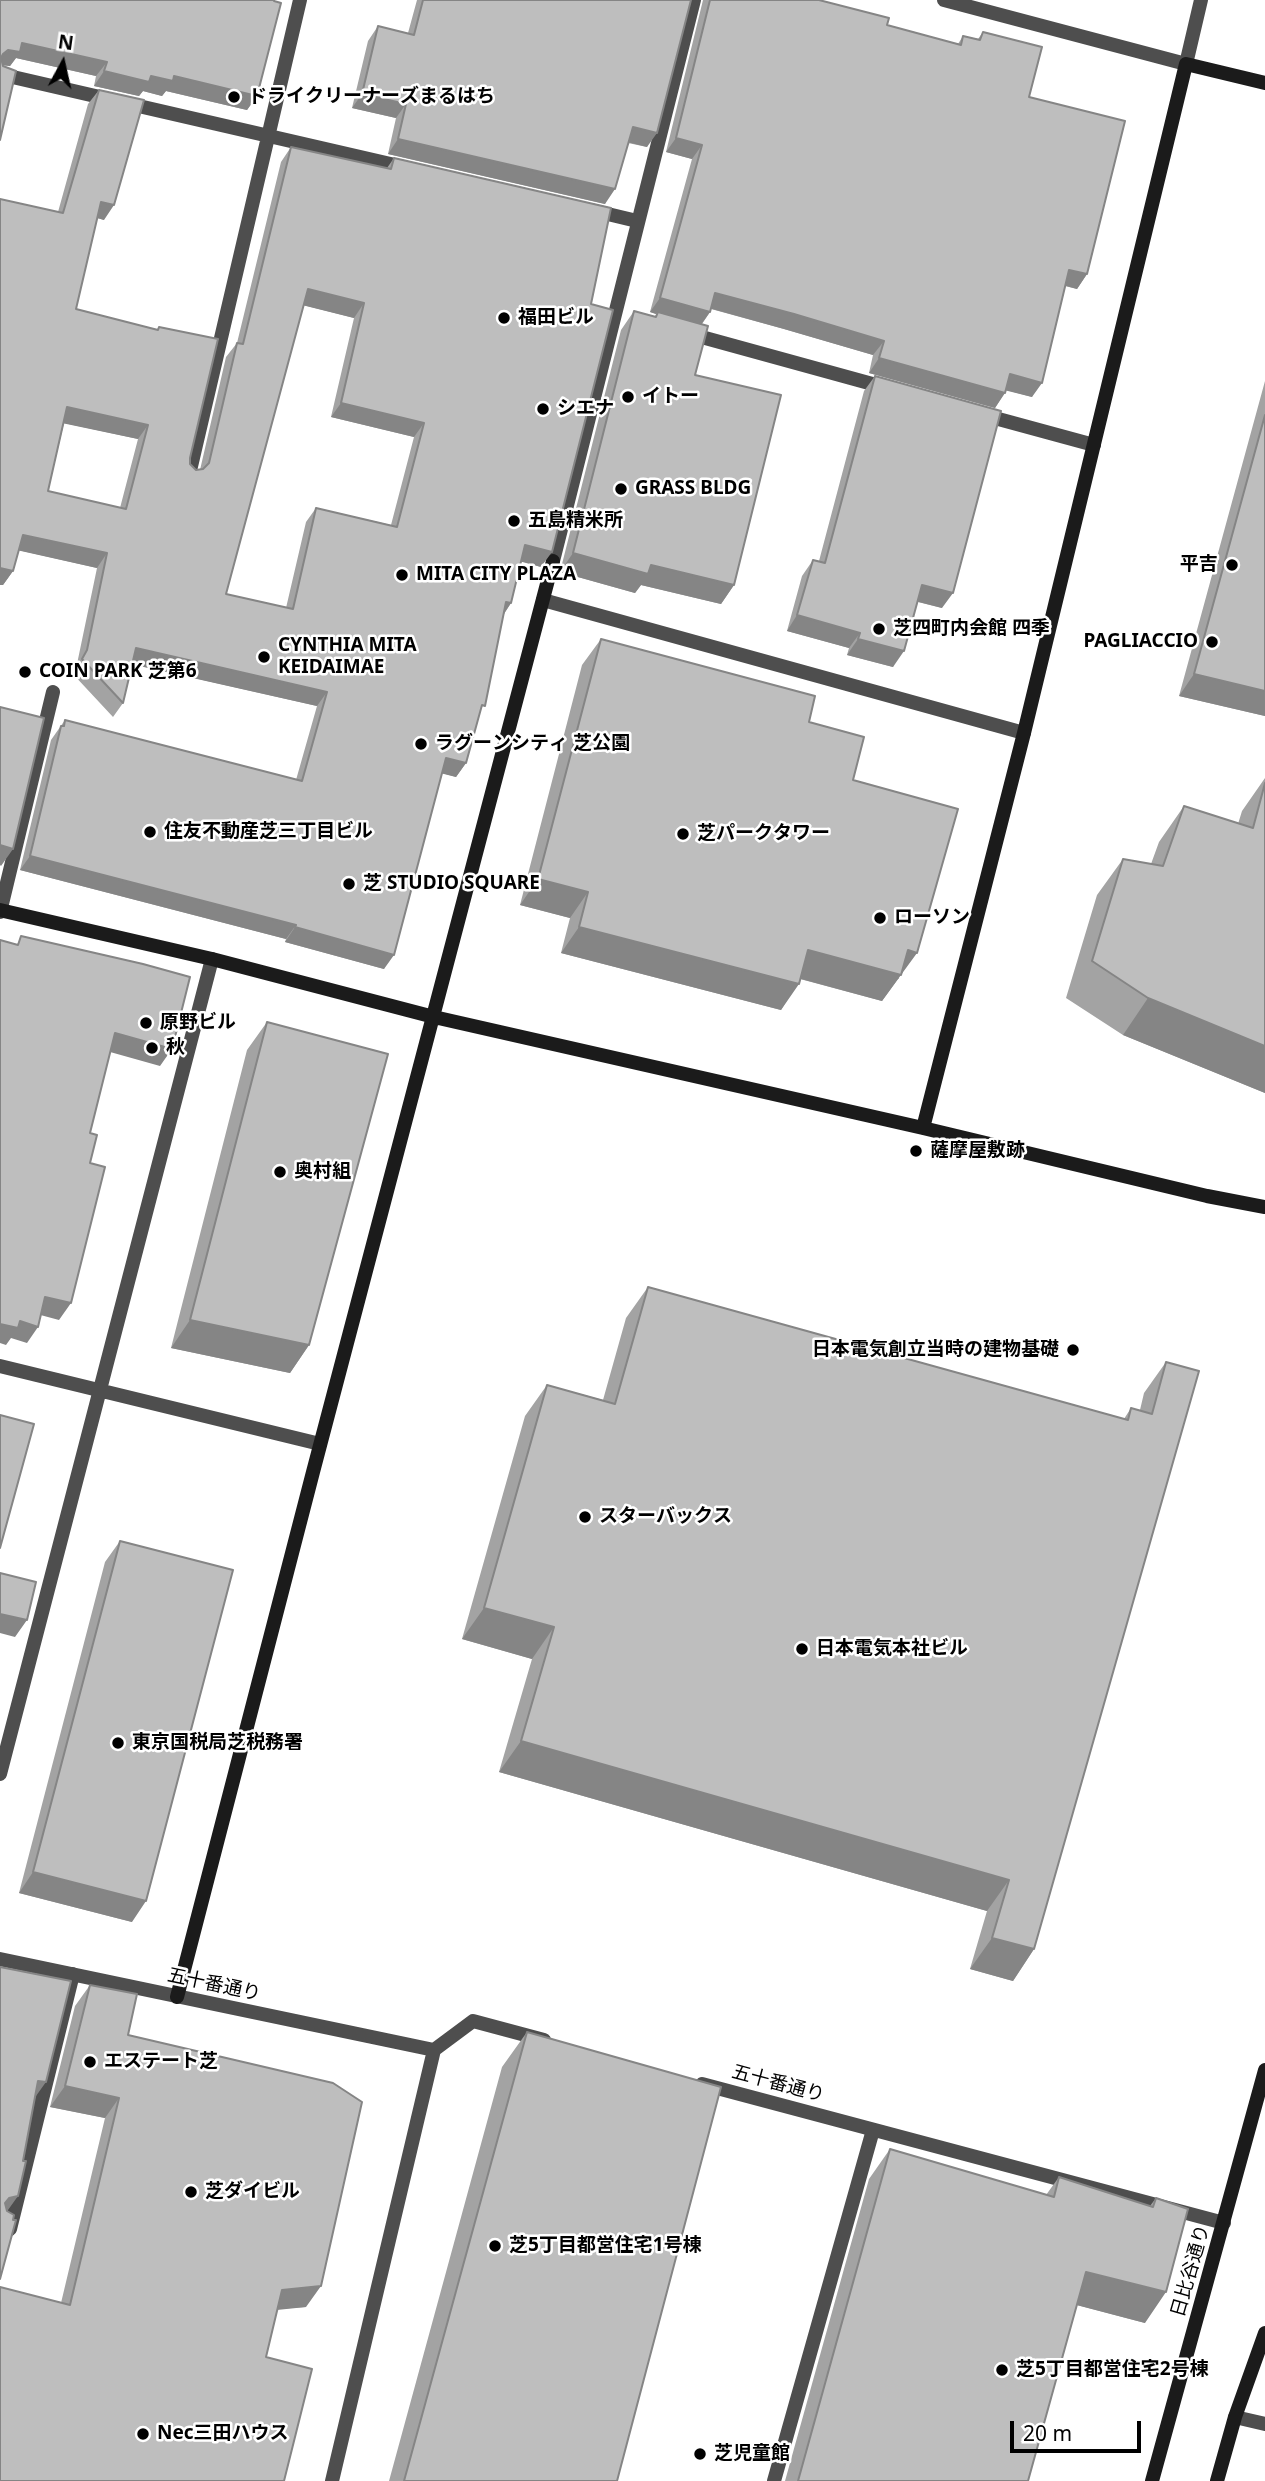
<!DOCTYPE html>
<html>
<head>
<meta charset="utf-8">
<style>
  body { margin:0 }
  #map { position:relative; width:1265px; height:2481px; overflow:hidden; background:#fff; font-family:"Noto Sans",sans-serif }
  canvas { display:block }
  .north { position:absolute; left:28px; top:28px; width:70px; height:70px; -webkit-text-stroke:5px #fff; paint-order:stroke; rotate:8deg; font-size:19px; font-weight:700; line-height:28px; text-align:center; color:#000 }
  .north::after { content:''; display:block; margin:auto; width:24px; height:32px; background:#000; clip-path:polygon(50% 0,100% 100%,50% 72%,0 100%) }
  .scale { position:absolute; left:1010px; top:2421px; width:131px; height:32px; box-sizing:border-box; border:4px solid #000; border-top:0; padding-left:9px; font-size:21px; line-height:24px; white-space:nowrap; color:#000; -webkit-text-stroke:5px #fff; paint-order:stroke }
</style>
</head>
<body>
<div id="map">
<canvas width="1265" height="2481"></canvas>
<div class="north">N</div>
<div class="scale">20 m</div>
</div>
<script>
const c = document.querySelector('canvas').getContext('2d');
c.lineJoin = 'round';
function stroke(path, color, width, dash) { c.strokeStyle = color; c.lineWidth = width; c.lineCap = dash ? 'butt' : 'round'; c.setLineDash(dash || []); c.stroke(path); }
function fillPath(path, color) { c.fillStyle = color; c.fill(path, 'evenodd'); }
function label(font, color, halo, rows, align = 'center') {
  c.font = font + ' "Noto Sans","Noto Sans JP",sans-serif'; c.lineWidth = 5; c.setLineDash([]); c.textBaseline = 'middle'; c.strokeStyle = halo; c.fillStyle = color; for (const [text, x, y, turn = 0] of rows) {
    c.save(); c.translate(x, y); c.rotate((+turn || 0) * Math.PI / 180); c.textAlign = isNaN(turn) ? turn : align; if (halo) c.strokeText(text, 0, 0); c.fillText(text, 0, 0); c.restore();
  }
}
stroke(new Path2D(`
  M944 0 1186 64 1201 0
  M0 74 408 168
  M591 210 637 221
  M687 333 887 388
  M980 414 1094 445
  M189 475 300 0
  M553 561 694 0
  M543 600 1024 733
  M0 912 53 692
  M0 1366 320 1444
  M0 1774 212 959
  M0 1959 434 2050 473 2021 544 2040
  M702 2084 1224 2223
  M0 2226 10 2229 73 1974
  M1235 2417 1265 2424
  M332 2481 434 2050
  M774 2481 873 2130`), '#4e4e4e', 14);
stroke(new Path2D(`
  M0 910 212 959 434 1017 923 1128 1207 1196 1265 1207
  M923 1128 1024 733 1186 64 1265 83
  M177 1997 313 1472 553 561
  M1152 2481 1265 2070
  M1217 2481 1235 2417 1265 2333`), '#1b1b1b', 14);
fillPath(new Path2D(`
  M0 0 257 96 247 110 166 91 162 96 143 91 139 96 94 86 96 76 16 58 10 66 3 65Z
  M417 0H691L647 147 628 143 605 204 388 154 396 118 352 108 368 41 378 26 408 33Z
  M703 0H819L887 25 958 44 963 36 978 39 983 32 1029 97 1087 274 1077 289 1065 286 1032 397 1006 390 995 408 869 373 873 355 784 329 711 309 710 312 702 324 695 375 734 585 721 604 641 585 635 593 560 572 621 330 634 311 655 317 656 314 650 312 692 159 666 152Z
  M99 90 104 220 97 218 76 309 157 330 159 327 190 464 196 470H200L226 357 237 343 281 162 291 147 387 168 394 158 591 304 541 567 521 561 511 603 504 614 479 714 466 763 456 777 442 773 384 969 285 942 286 939 20 870 51 740 65 720 296 780 317 706 132 664 123 703 113 717 72 673 77 664 97 568 18 550 13 571 3 585 58 212 88 104ZM303 305 354 318 331 417 414 437 391 525 316 508 306 522 286 608 226 594ZM64 423 138 439 120 508 48 491Z
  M875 376 942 608 918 602 893 667 847 655 849 648 787 631 802 576 813 560 819 561 864 391Z
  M1265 381V716L1179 696Z
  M601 639 809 722 899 979H898L882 1001 800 979 781 1010 561 953 570 918 520 905 582 665Z
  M1265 778V1093L1123 1035 1066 998 1097 895 1123 859 1151 864 1159 842 1184 806 1238 824 1242 811Z
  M267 1022 309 1345 290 1373 171 1348 247 1050Z
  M648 1287 1124 1419 1131 1408 1140 1410 1144 1393 1166 1362 1034 1949 1013 1981 970 1969 987 1911 499 1772 532 1659 462 1639 525 1416 547 1385 603 1400 626 1318Z
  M120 1541 132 1922 19 1893 105 1562Z
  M90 1985 128 2035 306 2307 277 2309 266 2357 61 2303 105 2118 50 2107 75 2006Z
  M527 2032 617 2481H389L502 2067Z
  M890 2149 1046 2195 1059 2177 1150 2206 1156 2198 1145 2323 1077 2305 1028 2481H785L869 2179Z`), '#a3a3a3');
fillPath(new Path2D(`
  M22 43 107 62 96 76 16 58 10 66 0 65V57L3 54Z
  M104 71 151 76H174L257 96 247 110 166 91 162 96 143 91 139 96 94 86Z
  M362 94 406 104 396 118 352 108Z
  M633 127 657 133 647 147 623 141Z
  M676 138 702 145 692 159 666 152Z
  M398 139 615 189 605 204 388 154Z
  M101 202 114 205 104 220 91 216Z
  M1069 270 1087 274 1077 289 1059 284Z
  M308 289 364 303 354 318 298 304Z
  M715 293 794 314 884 341 873 355 784 329 705 307Z
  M660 298 710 312 700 326 658 312 656 314 650 312Z
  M879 358 1005 393 995 408 869 373Z
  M1010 374 1042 383 1032 397 1000 389Z
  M341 403 424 423 414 437 331 417Z
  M67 407 148 425 138 439 57 422Z
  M23 535 107 553 97 568 12 549Z
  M525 545 552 552 541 567 515 560Z
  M573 553 651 565 734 585 721 604 641 585 635 593 560 572Z
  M0 568 13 571 3 585H0Z
  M922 585 953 593 942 608 911 600Z
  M506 602 511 603 501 618Z
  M797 615 860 633 849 648 787 631Z
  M858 639 904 651 893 667 847 655Z
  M136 648 327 692 317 706 126 663Z
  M1194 674 1265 691V716L1179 696Z
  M446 758 466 763 456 777 436 772Z
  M0 845 13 849 1 866 0 865Z
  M30 856 296 925 286 939 20 870Z
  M538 879 588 892 570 918 520 905Z
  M295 927 394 955 384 969 285 942Z
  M579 927 799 984 781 1010 561 953Z
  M808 950H908L917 953 882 1001 790 976Z
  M1148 998 1265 1046V1093L1123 1035Z
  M115 1033 172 1049 160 1066 103 1050Z
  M45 1297 71 1303 59 1320 33 1313Z
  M190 1320 309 1345 290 1373 171 1348Z
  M20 1321 38 1327 27 1343 11 1338 6 1345 0 1343V1324Z
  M484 1608 554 1627 532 1659 462 1639Z
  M0 1614 27 1620 15 1637 0 1633Z
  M521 1741 1009 1880 987 1911 499 1772Z
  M33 1872 146 1901 132 1922 19 1893Z
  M992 1938 1034 1949 1013 1981 970 1969Z
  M38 2081 46 2082 31 2103Z
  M65 2086 119 2098 105 2118 50 2107Z
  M18 2196 3 2217 0 2210 9 2198Z
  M1086 2272 1166 2292 1145 2323 1065 2302Z
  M321 2286 306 2307 267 2311 282 2290Z`), '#858585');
const building = new Path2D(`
  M0 0H274V1L281 3 257 96 174 76 173 81 151 76 149 82 104 71 107 62 22 43 20 52 8 50 3 54 1 58 3 66 16 71 0 140Z
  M423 0H691L657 133 633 127 615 189 398 139 406 104 362 94 378 26 414 35Z
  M710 0H819L889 18 887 25 961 45 963 36 980 40 983 32 1042 47 1029 97 1125 121 1087 274 1069 270 1042 383 1010 374 1005 393 879 358 884 341 794 314 715 293 710 312 660 298 702 145 676 138Z
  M99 90 144 100 114 205 101 202 76 309 158 330 159 327 218 339 190 458V464L196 470 203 469 209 463 237 343 243 344 291 147 391 169 394 158 611 208 591 304 613 310 552 552 525 545 511 603 506 602 485 706 482 705 466 763 446 758 394 955 295 927 296 925 30 856 61 726H64L65 720 302 781 327 692 136 648 123 703 82 659 87 650 107 553 23 535 13 571 0 568V199L63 213ZM308 289 364 303 341 403 424 423 397 527 316 508 293 609 226 594ZM67 407 148 425 126 509 48 491Z
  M634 311 656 317 658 312 708 326 695 375 781 395 734 585 651 565 648 574 573 553Z
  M875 376 1001 411 953 593 922 585 904 651 858 639 860 633 797 615 813 560 825 563Z
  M1265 415V691L1194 674Z
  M601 639 815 696 809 722 864 737 853 780 958 809 917 953 908 950 901 975 808 950 799 984 579 927 588 892 538 879Z
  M0 707 44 718 13 849 0 845Z
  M1265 783V1046L1148 998 1092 961 1123 859 1163 866 1184 806 1253 828Z
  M21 936 143 964 190 977 172 1049 115 1033 90 1133 97 1135 90 1163 105 1167 71 1303 45 1297 38 1327 20 1321 18 1328 0 1324V940L18 945Z
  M267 1022 388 1054 309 1345 190 1320Z
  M648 1287 1128 1420 1131 1408 1152 1414 1166 1362 1199 1371 1034 1949 992 1938 1009 1880 521 1741 554 1627 484 1608 547 1385 615 1404Z
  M0 1415 34 1424 0 1548Z
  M120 1541 233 1570 146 1901 33 1872Z
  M0 1573 36 1582 27 1620 0 1614Z
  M0 1967 71 1981 46 2082 38 2081 23 2161H26L18 2196 9 2198 5 2203 7 2211 14 2215 13 2220H16L0 2279Z
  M90 1985 137 1994 128 2035 333 2083 362 2102 321 2286 282 2290 266 2357 312 2369 284 2481H0V2287L70 2305 119 2098 65 2086Z
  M527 2032 721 2087 617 2481H404Z
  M890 2149 1054 2197 1059 2177 1153 2207 1156 2198 1188 2209 1166 2292 1086 2272 1028 2481H798Z`);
fillPath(building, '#bebebe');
stroke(building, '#858585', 2);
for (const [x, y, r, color] of [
  [234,97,7,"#000"],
  [504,318,7,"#000"],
  [628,397,7,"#000"],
  [543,409,7,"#000"],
  [621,489,7,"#000"],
  [514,521,7,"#000"],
  [1232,565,7,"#000"],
  [402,575,7,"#000"],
  [879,629,7,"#000"],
  [1212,642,7,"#000"],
  [264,657,7,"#000"],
  [25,672,7,"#000"],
  [421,744,7,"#000"],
  [150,832,7,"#000"],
  [683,834,7,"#000"],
  [349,884,7,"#000"],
  [880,918,7,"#000"],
  [146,1023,7,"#000"],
  [152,1048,7,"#000"],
  [916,1151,7,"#000"],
  [280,1172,7,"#000"],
  [1073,1350,7,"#000"],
  [585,1517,7,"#000"],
  [802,1649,7,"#000"],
  [118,1743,7,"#000"],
  [90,2062,7,"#000"],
  [191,2192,7,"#000"],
  [495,2246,7,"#000"],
  [1002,2370,7,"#000"],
  [143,2434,7,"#000"],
  [700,2454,7,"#000"]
]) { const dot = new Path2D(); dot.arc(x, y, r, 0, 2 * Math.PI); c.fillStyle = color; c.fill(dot); stroke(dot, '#fff', 2.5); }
label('bold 19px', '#000', '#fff', [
  ["ドライクリーナーズまるはち",248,97],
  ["福田ビル",518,318],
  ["イトー",642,397],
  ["シエナ",557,409],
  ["GRASS BLDG",635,489],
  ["五島精米所",528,521],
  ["平吉",1218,565,"right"],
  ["MITA CITY PLAZA",416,575],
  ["芝四町内会館 四季",893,629],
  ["PAGLIACCIO",1198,642,"right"],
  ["CYNTHIA MITA",278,646],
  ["KEIDAIMAE",278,668],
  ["COIN PARK 芝第6",39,672],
  ["ラグーンシティ 芝公園",435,744],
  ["住友不動産芝三丁目ビル",164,832],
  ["芝パークタワー",697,834],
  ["芝 STUDIO SQUARE",363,884],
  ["ローソン",894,918],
  ["原野ビル",160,1023],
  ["秋",166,1048],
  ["薩摩屋敷跡",930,1151],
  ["奥村組",294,1172],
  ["日本電気創立当時の建物基礎",1059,1350,"right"],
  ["スターバックス",599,1517],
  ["日本電気本社ビル",816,1649],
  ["東京国税局芝税務署",132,1743],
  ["エステート芝",104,2062],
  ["芝ダイビル",205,2192],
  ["芝5丁目都営住宅1号棟",509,2246],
  ["芝5丁目都営住宅2号棟",1016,2370],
  ["Nec三田ハウス",157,2434],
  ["芝児童館",714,2454]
], 'left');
label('19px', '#000', '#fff', [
  ["五十番通り",214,1985,12],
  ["五十番通り",778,2084,15],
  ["日比谷通り",1191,2271,-74]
]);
</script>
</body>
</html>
